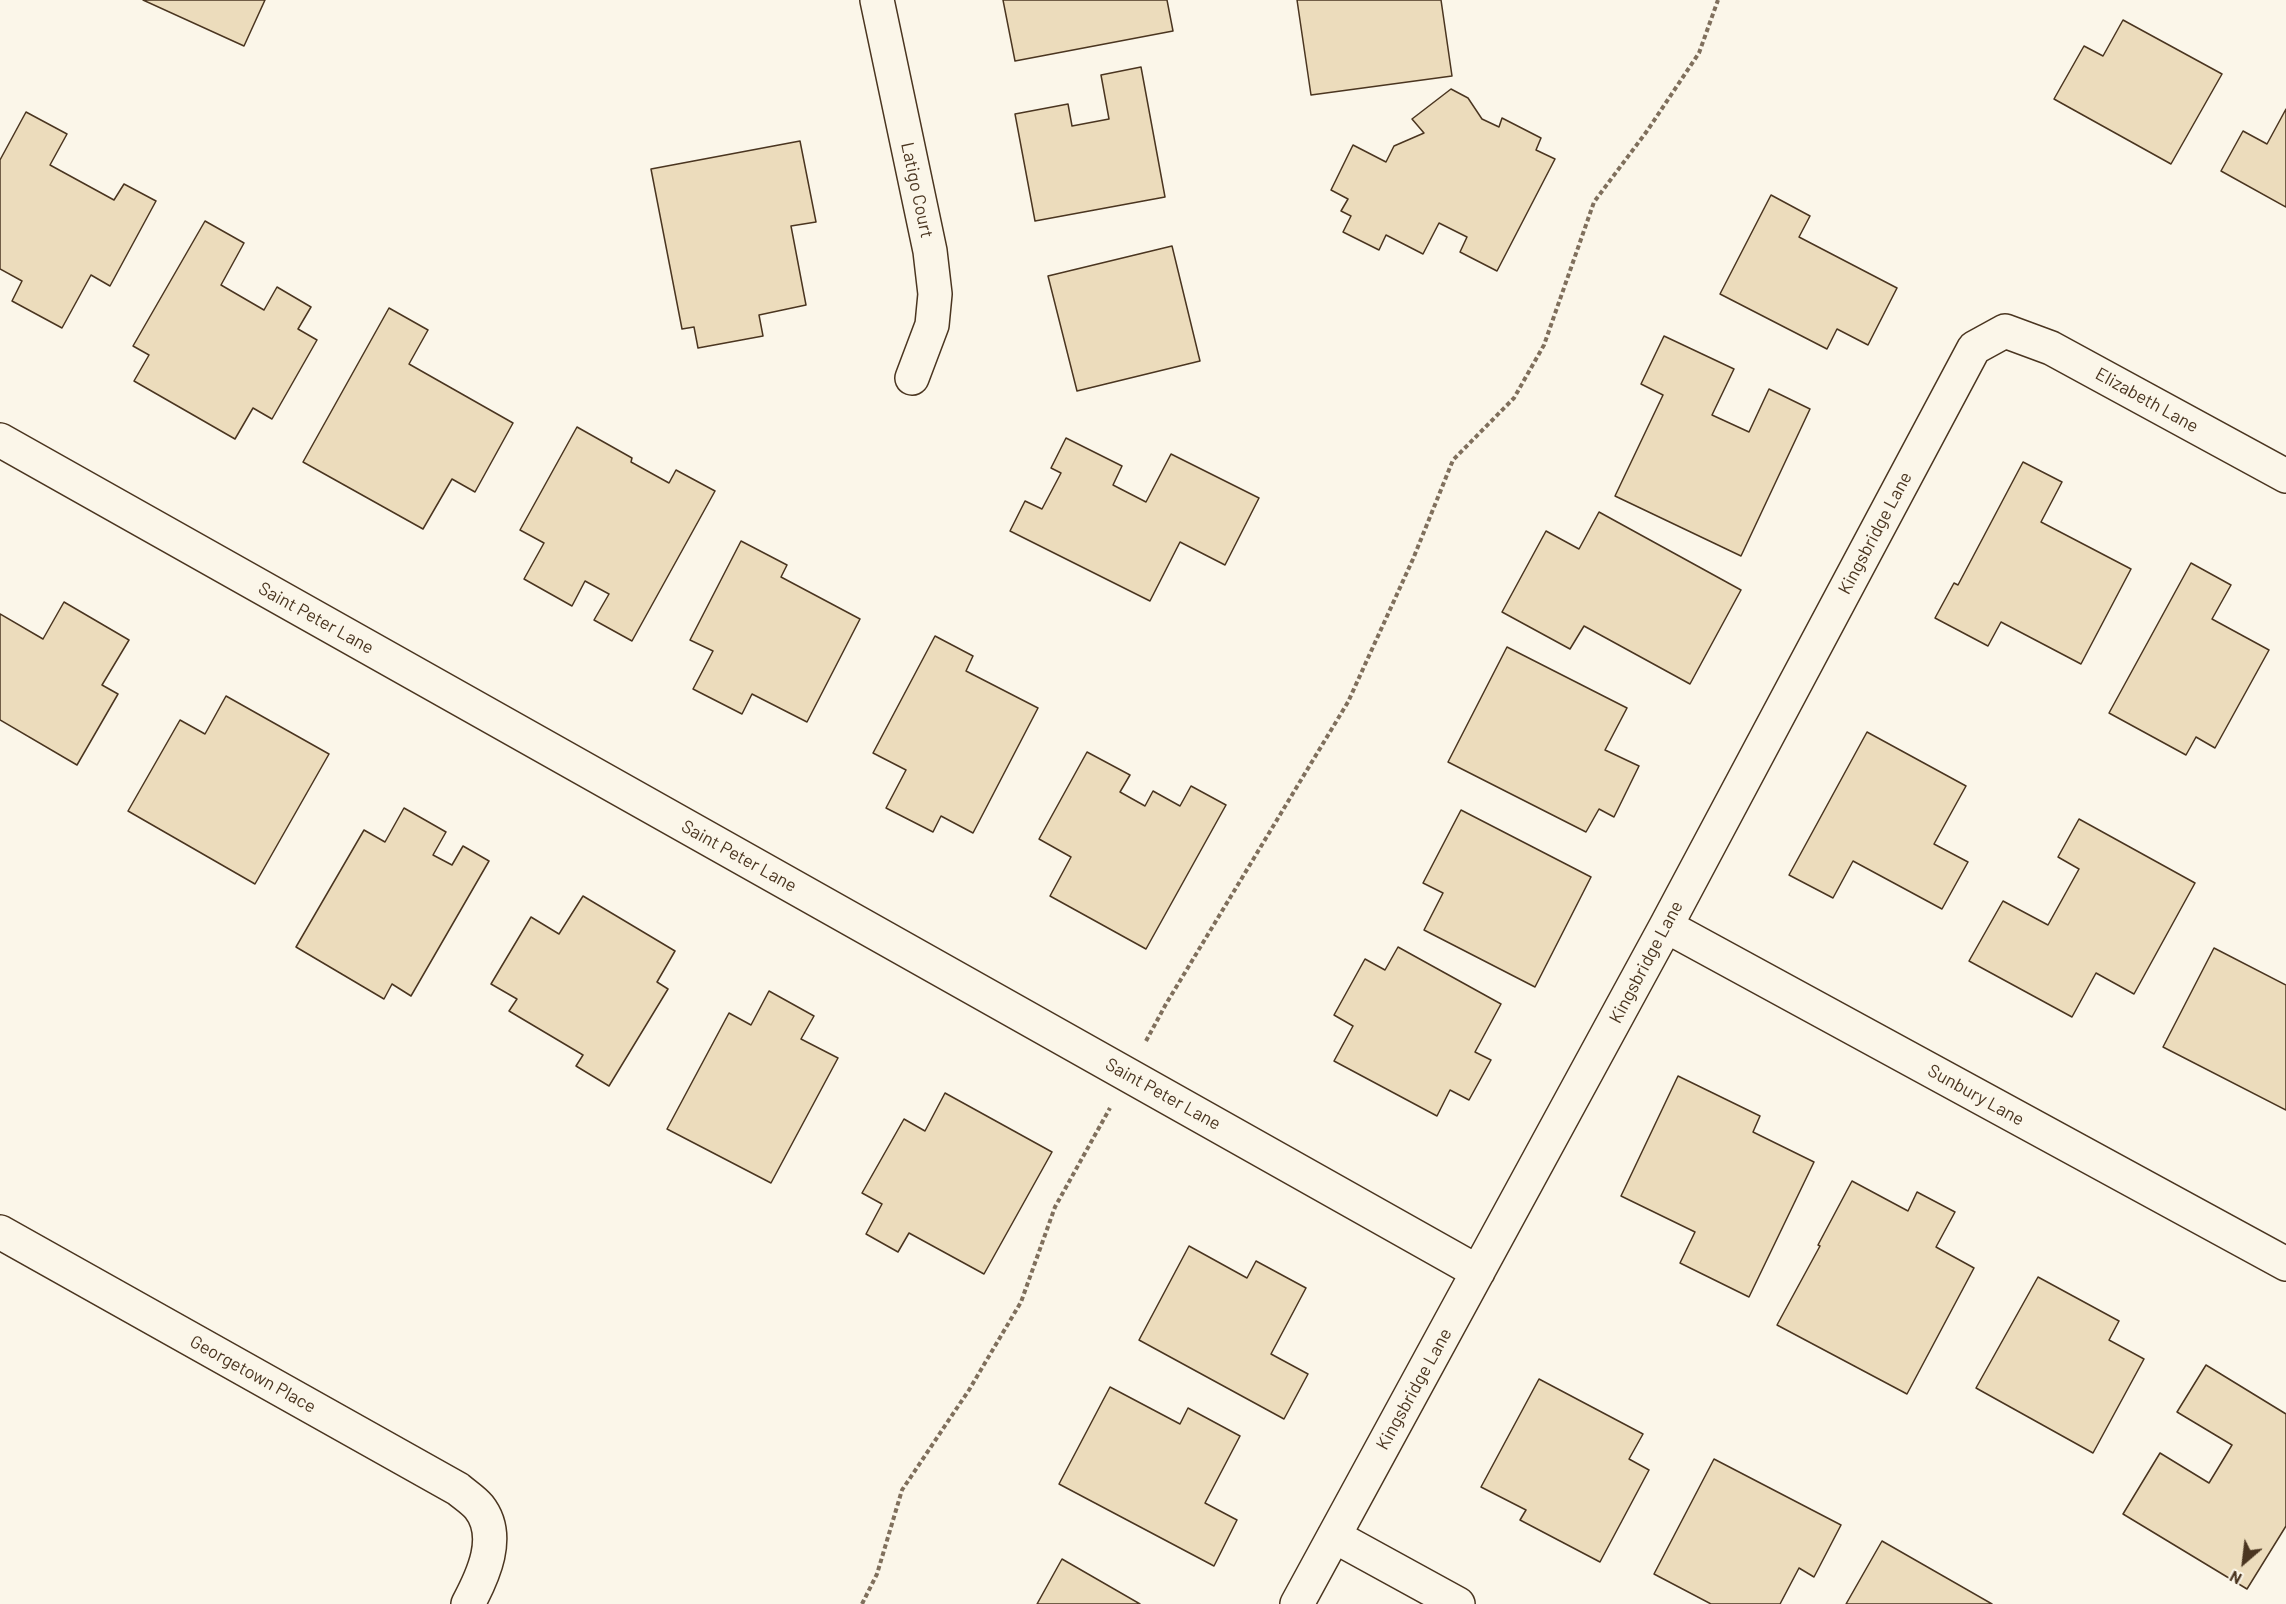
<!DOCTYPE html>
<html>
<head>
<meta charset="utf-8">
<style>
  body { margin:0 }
  #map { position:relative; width:2286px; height:1604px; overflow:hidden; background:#fbf6e9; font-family:Barlow,sans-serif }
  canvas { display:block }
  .north { position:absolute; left:2214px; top:1532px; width:60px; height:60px; -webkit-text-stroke:4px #fbf6e9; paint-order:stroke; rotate:208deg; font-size:16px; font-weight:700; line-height:24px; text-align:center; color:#4a3520 }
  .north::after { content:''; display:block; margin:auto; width:21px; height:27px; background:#4a3520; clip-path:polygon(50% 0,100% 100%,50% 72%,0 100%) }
</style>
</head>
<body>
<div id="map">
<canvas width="2286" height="1604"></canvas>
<div class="north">N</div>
</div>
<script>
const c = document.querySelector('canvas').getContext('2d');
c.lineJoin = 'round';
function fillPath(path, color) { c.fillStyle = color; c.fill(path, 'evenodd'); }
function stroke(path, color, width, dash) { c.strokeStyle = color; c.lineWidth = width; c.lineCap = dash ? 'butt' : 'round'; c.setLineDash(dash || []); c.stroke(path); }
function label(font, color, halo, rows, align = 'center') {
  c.font = font + ' Barlow,sans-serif'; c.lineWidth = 4.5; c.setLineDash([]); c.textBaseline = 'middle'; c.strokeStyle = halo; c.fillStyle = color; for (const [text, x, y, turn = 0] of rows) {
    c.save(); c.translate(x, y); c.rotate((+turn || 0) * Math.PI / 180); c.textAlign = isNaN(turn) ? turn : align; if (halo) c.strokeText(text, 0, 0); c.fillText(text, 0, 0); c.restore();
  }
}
const building = new Path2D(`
  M143 0H265L244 46Z
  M1003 0H1167L1173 31 1015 61Z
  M1297 0H1441L1452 76 1311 95Z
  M2123 20 2222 74 2171 164 2054 99 2084 46 2103 56Z
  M1141 67 1165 197 1035 221 1015 114 1068 104 1072 126 1109 119 1101 75Z
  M1451 89 1468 98 1482 119 1499 127 1502 118 1541 138 1536 150 1555 159 1497 271 1460 252 1467 237 1439 223 1423 254 1386 235 1379 250 1343 232 1351 216 1341 211 1348 199 1331 190 1353 145 1386 162 1394 146 1424 133 1412 119Z
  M2286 109V207L2221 171 2243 131 2267 144Z
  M26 112 67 134 50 165 114 200 124 184 156 201 110 286 91 275 62 328 12 301 22 281 0 269V160Z
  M800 141 816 222 791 226 806 305 759 315 763 336 698 348 694 327 682 329 651 169Z
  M1771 195 1810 216 1799 237 1897 288 1868 345 1837 329 1827 349 1720 294Z
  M205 221 244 243 221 285 264 310 277 287 311 307 298 329 317 340 272 419 253 408 235 439 134 381 149 355 133 346Z
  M1172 246 1200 361 1077 391 1048 276Z
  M389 308 428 330 409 364 513 423 475 492 452 479 423 529 303 462Z
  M1664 336 1734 369 1712 415 1749 432 1769 389 1810 409 1741 556 1615 496 1663 395 1641 384Z
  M577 427 632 458 631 462 669 483 676 470 715 491 632 641 594 620 609 594 585 581 572 606 524 579 544 543 520 530Z
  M1066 438 1122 466 1113 485 1146 502 1171 454 1259 498 1225 565 1180 542 1150 601 1010 531 1025 501 1042 509 1061 473 1051 468Z
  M2023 462 2062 482 2041 522 2131 569 2081 664 2001 622 1988 646 1935 618 1954 583 1958 585Z
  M1599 512 1741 590 1690 684 1584 626 1570 649 1502 612 1546 531 1579 549Z
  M741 541 787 565 781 577 860 619 807 722 752 694 742 714 693 689 713 651 690 640Z
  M2191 563 2231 585 2212 619 2269 650 2215 748 2196 737 2186 755 2109 713Z
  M64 602 129 640 102 685 118 694 77 765 0 720V614L43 639Z
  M935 636 973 656 966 671 1038 708 973 833 941 816 933 832 886 808 906 770 873 753Z
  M1507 647 1627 708 1605 750 1639 766 1614 817 1599 809 1586 832 1448 762Z
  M226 696 329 754 255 884 128 811 180 720 205 734Z
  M1867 732 1966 786 1934 844 1968 862 1942 909 1853 861 1833 898 1789 875Z
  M1087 752 1130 775 1120 792 1145 806 1153 791 1180 806 1191 786 1226 805 1146 949 1050 896 1071 857 1039 839Z
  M404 808 446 832 433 855 452 865 463 846 489 861 411 996 392 984 384 999 296 947 364 830 385 842Z
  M1461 810 1591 877 1535 987 1424 930 1443 893 1423 883Z
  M2079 819 2195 883 2134 994 2096 973 2072 1017 1969 961 2003 901 2048 925 2079 869 2058 857Z
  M583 896 675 951 657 982 668 989 609 1086 576 1066 583 1055 509 1011 517 999 491 984 531 917 559 934Z
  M1398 947 1501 1004 1475 1052 1491 1060 1469 1100 1450 1090 1437 1116 1334 1061 1353 1026 1334 1015 1365 959 1385 970Z
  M2214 948 2286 985V1110L2163 1047Z
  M769 991 814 1016 801 1039 838 1058 771 1183 667 1129 729 1013 751 1025Z
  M1678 1076 1760 1116 1753 1132 1814 1162 1749 1297 1680 1263 1695 1232 1621 1196Z
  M945 1093 1052 1152 984 1274 909 1233 898 1252 866 1234 882 1204 862 1193 904 1119 925 1131Z
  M1852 1181 1908 1211 1917 1192 1955 1212 1936 1247 1974 1268 1907 1394 1777 1325 1820 1246 1818 1245Z
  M1189 1246 1247 1278 1256 1261 1306 1288 1271 1354 1308 1374 1284 1419 1139 1340Z
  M2038 1277 2119 1321 2109 1340 2144 1359 2093 1453 1976 1388Z
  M2206 1365 2286 1414V1526L2247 1589 2123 1514 2160 1453 2209 1483 2232 1445 2177 1412Z
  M1539 1379 1643 1434 1629 1459 1649 1470 1600 1562 1520 1520 1526 1510 1481 1487Z
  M1110 1387 1180 1424 1188 1408 1240 1436 1205 1503 1237 1520 1214 1566 1059 1484Z
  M1714 1459 1841 1525 1814 1577 1799 1568 1780 1604H1711L1654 1574Z
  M1882 1541 1992 1604H1846Z
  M1062 1559 1140 1604H1037Z`);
fillPath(building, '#ecdcbc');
stroke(building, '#4a3520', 1.5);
const street = new Path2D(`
  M877 0 930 251 935 294 932 325 912 378
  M0 440 1478 1272
  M1666 926 2286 1264
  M0 1232 458 1489C465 1495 473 1500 479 1507 502 1536 483 1576 468 1604
  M1334 1536 1458 1604
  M1297 1604 1666 926 1974 348 2005 331 2051 348 2286 476`);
stroke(street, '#4a3520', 36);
stroke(new Path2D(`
  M1146 1041 1166 1004 1348 702 1413 559 1453 460 1514 398 1544 345 1594 202 1647 131 1699 53 1718 0
  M862 1604 877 1574 902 1490 969 1390 1021 1302 1055 1207 1110 1108`), '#7f6f5c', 4, [4.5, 3]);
stroke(street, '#fbf6e9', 33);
label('18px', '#4a3520', '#fbf6e9', [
  ["Latigo Court",917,190,78],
  ["Elizabeth Lane",2147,400,29],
  ["Kingsbridge Lane",1875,533,-62],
  ["Saint Peter Lane",316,618,29],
  ["Saint Peter Lane",739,856,29],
  ["Kingsbridge Lane",1646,962,-62],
  ["Saint Peter Lane",1163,1094,29],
  ["Sunbury Lane",1976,1095,29],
  ["Georgetown Place",253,1374,29],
  ["Kingsbridge Lane",1414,1389,-61]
]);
</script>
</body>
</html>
